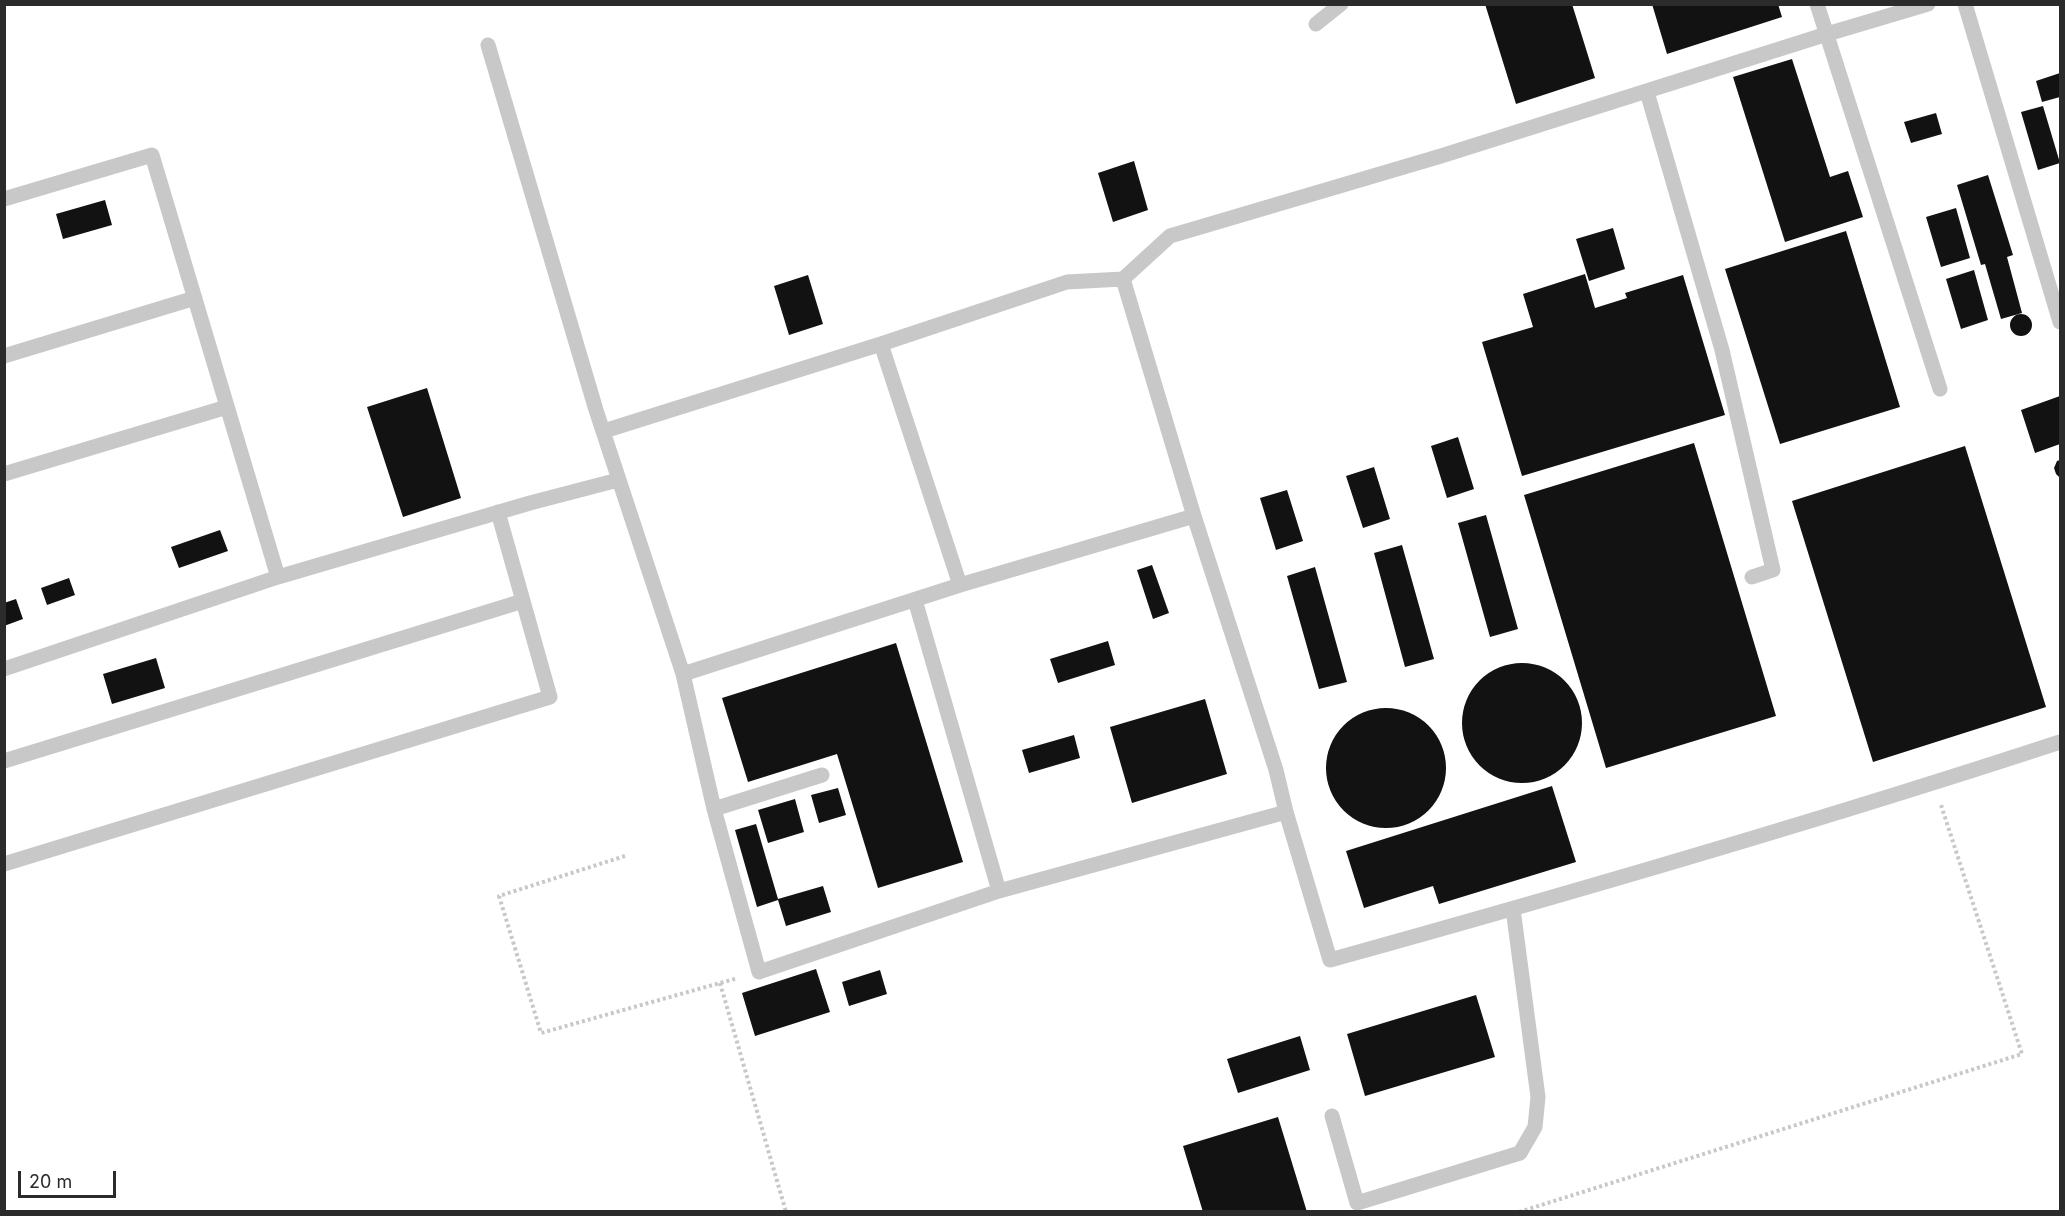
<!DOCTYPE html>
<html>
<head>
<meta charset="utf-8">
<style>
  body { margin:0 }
  #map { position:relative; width:2065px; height:1216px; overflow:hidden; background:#fff; font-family:Inter,sans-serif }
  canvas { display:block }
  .frame { position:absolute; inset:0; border:6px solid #2b2b2b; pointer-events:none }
  .scale { position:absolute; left:18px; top:1171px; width:98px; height:27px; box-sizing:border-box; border:3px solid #2b2b2b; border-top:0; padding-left:8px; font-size:18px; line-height:21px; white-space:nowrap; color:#2b2b2b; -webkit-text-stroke:4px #fff; paint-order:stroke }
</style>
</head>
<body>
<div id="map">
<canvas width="2065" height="1216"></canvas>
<div class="frame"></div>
<div class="scale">20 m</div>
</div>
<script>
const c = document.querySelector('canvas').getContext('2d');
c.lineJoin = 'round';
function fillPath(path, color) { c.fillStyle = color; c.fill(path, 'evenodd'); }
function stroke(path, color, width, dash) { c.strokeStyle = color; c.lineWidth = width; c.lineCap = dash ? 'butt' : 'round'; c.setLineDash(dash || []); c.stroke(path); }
fillPath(new Path2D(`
  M1485 4H1572L1595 78 1516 104Z
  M1652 4H1778L1782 17 1667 54Z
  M1792 59 1830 177 1848 171 1863 217 1785 242 1733 77Z
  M2060 73V97L2042 102 2036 81Z
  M2043 106 2060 163 2038 170 2021 112Z
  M1936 113 1942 134 1911 143 1904 122Z
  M1134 161 1148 210 1113 222 1098 173Z
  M1988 175 2013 255 2007 257 2022 313 2001 319 1985 264 1981 265 1957 185Z
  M105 200 112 225 63 239 56 214Z
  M1956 208 1970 258 1941 267 1926 217Z
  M1613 228 1625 269 1589 281 1576 239Z
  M1846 231 1900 407 1780 444 1725 269Z
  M1974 270 1988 320 1961 329 1946 279Z
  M1585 274 1595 308 1627 298 1625 293 1683 275 1725 415 1522 476 1482 342 1533 327 1523 294Z
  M808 275 823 324 789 335 774 286Z
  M2010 325a11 11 0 1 1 22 0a11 11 0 1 1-22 0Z
  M427 388 461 498 403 517 367 407Z
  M2060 396V444L2035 453 2021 410Z
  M1458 437 1474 489 1447 498 1431 446Z
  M1694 443 1776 716 1606 768 1524 495Z
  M1965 446 2046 707 1873 762 1792 501Z
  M2060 460V478L2056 474 2054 468 2057 461Z
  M1374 467 1390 519 1363 528 1346 476Z
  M1287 490 1303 541 1276 550 1260 498Z
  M1486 515 1518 629 1490 637 1458 523Z
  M220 530 228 551 179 568 171 547Z
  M1402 545 1434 659 1405 667 1374 553Z
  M1152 565 1169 613 1153 619 1137 570Z
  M1315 567 1347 682 1319 689 1287 576Z
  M69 578 75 595 47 605 41 588Z
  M16 599 23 619 4 626V603Z
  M1108 641 1115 665 1058 683 1050 659Z
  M896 643 963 862 878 888 837 754 748 782 722 698Z
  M156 658 165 688 112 704 103 674Z
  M1462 723a60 60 0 1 1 120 0a60 60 0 1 1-120 0Z
  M1205 699 1227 774 1132 803 1110 727Z
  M1326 768a60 60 0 1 1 120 0a60 60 0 1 1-120 0Z
  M1074 735 1080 758 1029 773 1022 750Z
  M1552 786 1576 862 1439 904 1433 886 1364 908 1346 851Z
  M838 788 846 815 819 823 811 795Z
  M795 799 804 832 768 843 758 810Z
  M756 824 778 899 823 886 831 912 786 926 778 900 757 907 735 830Z
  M816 969 830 1012 755 1036 742 993Z
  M880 970 887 994 849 1006 842 982Z
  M1476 995 1495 1057 1365 1096 1347 1034Z
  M1300 1036 1310 1070 1238 1093 1227 1059Z
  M1278 1117 1307 1212H1203L1183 1146Z`), '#121212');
stroke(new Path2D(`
  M625 856 499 896 541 1033 738 978
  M720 983 786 1212
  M1519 1212 2022 1054 1941 805`), '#c8c8c8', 4, [3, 3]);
stroke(new Path2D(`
  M1817 4 1940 389
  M1965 4 2060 322
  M1316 24 1341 4
  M488 45 596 410 683 674 714 809 759 972 999 891 1286 812
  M1647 92 1722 350 1773 570 1752 577
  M4 199 152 155 278 577
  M1123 279 1194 516 1276 770 1286 812 1330 960C1575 892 1819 821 2060 742
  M881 344 960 585
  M4 356 195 298
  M604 431 881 344 1067 282 1123 279 1170 236 1441 156 1827 34 1928 4
  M4 474 227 407
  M915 600 999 891
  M4 669 278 577 530 503 618 480
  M683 674 960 585 1194 516
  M4 761 523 601
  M714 809 822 775
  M4 864 550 697 498 512
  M1332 1116 1357 1203 1520 1153 1535 1127 1538 1097 1513 909`), '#c8c8c8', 15);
</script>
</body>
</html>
